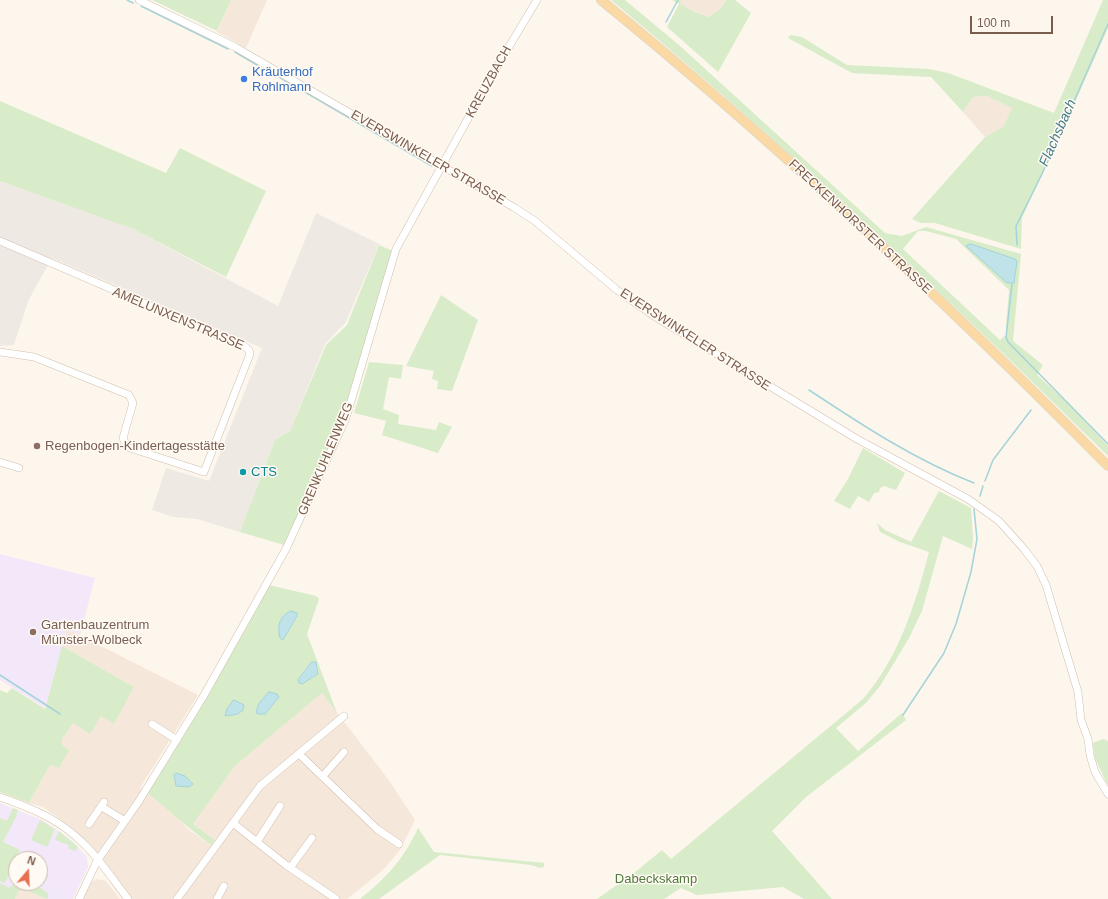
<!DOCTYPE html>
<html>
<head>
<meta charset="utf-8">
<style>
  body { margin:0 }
  #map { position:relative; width:1108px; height:899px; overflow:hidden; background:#fdf6ec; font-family:Arial,sans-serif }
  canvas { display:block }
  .north { position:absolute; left:8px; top:851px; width:40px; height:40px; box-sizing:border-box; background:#fffaf3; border:1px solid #cabbb1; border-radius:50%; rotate:19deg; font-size:11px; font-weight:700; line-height:16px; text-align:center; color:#7a5c4d }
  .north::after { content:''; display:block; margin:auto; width:14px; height:18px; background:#e76f51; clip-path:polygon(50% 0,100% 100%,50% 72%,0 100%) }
  .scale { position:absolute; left:970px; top:16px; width:83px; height:18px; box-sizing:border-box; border:2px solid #7a5c4d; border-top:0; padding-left:5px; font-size:12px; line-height:14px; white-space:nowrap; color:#7a5c4d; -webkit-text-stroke:3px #fffaf3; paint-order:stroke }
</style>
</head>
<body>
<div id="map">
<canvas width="1108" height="899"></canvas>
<div class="north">N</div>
<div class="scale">100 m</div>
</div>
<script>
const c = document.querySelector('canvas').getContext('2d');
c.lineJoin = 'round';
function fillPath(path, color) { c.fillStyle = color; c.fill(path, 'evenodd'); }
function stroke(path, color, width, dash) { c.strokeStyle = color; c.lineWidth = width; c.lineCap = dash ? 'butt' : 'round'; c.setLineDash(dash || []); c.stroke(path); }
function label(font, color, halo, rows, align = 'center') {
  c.font = font + ' Arial,sans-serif'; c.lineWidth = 3; c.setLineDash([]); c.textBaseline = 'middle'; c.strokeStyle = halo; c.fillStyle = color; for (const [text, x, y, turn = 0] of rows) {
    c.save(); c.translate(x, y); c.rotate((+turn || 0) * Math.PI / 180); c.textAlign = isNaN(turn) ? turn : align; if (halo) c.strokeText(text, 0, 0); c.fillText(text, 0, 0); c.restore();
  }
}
fillPath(new Path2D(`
  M231 0H267L246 48 217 32Z
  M681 0H726L719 10 709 17 695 12 679 4Z
  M987 96 1012 108 1003 127 985 137 963 112 973 97Z
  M67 629 198 695 140 788 173 813 189 830 211 845 215 840 193 824 235 766 322 693 388 779 415 820 400 850 383 870 347 899H132L94 849 71 827 43 807 29 803 50 765 59 768 62 739 73 723 101 716 123 705 134 687 62 646Z
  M96 879 106 881 120 899H83L90 883Z
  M20 888 47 899H15Z`), '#f5e8da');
fillPath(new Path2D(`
  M0 181 133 229 278 306 316 213 379 244 346 322 325 344 290 431 275 440 240 532 197 519 173 517 152 510 166 468 209 481 262 348 52 258 28 301 14 345 0 346Z`), '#efe9e4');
fillPath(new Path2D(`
  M0 554 95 578 80 635 67 629 45 708 0 680Z
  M0 803 40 819 56 829 72 841 87 857 88 867 73 899H47L20 888 15 899H0ZM16 859H40V883H16Z`), '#f3e8fa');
fillPath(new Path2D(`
  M152 0H231L217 31Z
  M611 0H625L679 45 885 233 902 236 926 227 1021 254 1013 341 1043 365 1037 375 1070 405 1108 446V456C948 298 784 144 611 0ZM918 231H926L956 239 1009 290 1006 326 1007 334 1000 340 903 249Z
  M672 0H681L680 4 695 12 709 17 719 10 726 0H735L751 13 718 72 667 27 679 4Z
  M1103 0H1108V28L1061 134 1022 218 1021 249 935 223H921L912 219 985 137 1003 127 1012 108 987 96 973 97 963 112 931 77 852 73 788 38 790 35 802 37 847 65 929 69 948 73 1054 113Z
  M0 101 166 173 180 148 266 191 226 277 133 229 0 181Z
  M379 245 393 251 344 416 284 545 240 532 275 440 290 431 326 345 347 325Z
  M441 295 478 320 452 391 437 389 438 381 432 379 434 371 406 366Z
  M369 362 403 365 401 379 389 377 383 409 399 415 398 424 436 430 439 422 452 427 438 453 382 435 386 421 354 413Z
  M863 448 905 473 896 490 884 486 880 488 879 492 874 493 869 502 858 496 850 509 834 501 848 479Z
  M939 491 971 508 973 538 972 549 943 536 922 611 909 638 880 686 866 703 836 728 858 751 902 713 906 720 806 797 772 831 832 899H804L783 887 697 895 681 888 664 899H597L639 869 662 850 671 859 863 699C899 657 915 605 929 552L900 542 880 532 877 523 885 530 911 542Z
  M269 585 316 596 319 599 307 634 337 713 322 693 235 766 193 824 215 840 211 845C189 829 169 810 147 793ZM291 611 297 613V616L283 640 280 638C277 627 280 616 291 611ZM315 662 318 669 316 676 307 681 298 680 307 667 309 668ZM269 692 279 697 265 714H258C255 706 263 698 269 692Z
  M62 646 134 687 114 724 101 716 90 734 73 723 62 739V745L69 750 59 768 50 765 29 803 0 792V690L7 693 12 688 45 709Z
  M1103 739 1108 741V786L1095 758 1093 743Z
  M13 808 18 810 16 817 3 842 20 850 5 883 0 881V818L7 821Z
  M40 820 55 829 47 847 31 840Z
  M418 828 434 852 544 863V867L540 868 531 865 440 855 379 899H360C386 878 404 859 418 828Z
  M59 831 78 847 75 851 68 848 69 845 55 840Z
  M0 883 9 888C11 886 13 885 15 884 23 880 46 887 49 896L47 899 20 888 15 899H0Z`), '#d8ecc9');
const water = new Path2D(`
  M971 244 1015 259 1017 261 1014 283H1007L966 246Z
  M291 611 297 613V616L283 640 280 638C277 627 279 616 291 611Z
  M312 662H316L318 674 302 684 299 683 298 680Z
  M269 692 277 694 279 697 265 714H257C255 706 263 698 269 692Z
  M234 700 244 705 243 710 238 714 225 716 227 709Z
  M176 773 185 776 193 784 189 787 176 786 174 775Z`);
fillPath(water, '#bfe3e8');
stroke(water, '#a5d3da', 1);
stroke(new Path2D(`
  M127 0 133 3
  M141 6 228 49
  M666 22 678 0
  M235 52 257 65
  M267 70 432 166
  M1017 245 1016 226 1042 174 1108 24
  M1012 284 1006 337 1008 342 1108 444
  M809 390C862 425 915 460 974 483
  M985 481 993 460 1031 410
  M980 496 983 486
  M0 675 60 714
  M903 715 944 653 956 624 971 572 977 539 974 509`), '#a5d3da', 1.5);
const minor = new Path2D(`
  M139 0 235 47 515 208 535 221 617 290 654 316 857 439 968 499 999 521 1024 549 1037 566 1046 585 1078 692 1081 720 1088 739 1090 755 1095 772 1108 794
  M0 241 244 346 249 350 250 354 204 472 127 447 123 438 133 403 129 395 34 357 0 352
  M0 462 19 468
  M152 724 177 740
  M299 754 377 829 399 844
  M323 776 344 752
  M0 797C32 808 61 820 85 845 101 861 114 881 128 899
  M102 807 125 821
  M233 823 286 865 336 899
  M89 824 104 802
  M257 842 280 806
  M290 868 312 838
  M79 899 97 861 139 801 203 697 286 549 346 418 396 249 492 75 537 0
  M177 899 260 786 344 716
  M217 899 224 886`);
const major = new Path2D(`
  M601 0C779 145 947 303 1108 466`);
stroke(minor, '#d1beb0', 8);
stroke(major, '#dad1cd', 10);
stroke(minor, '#fff', 7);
stroke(major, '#fbd9a5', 9);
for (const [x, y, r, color] of [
  [244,79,4,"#3f7fe0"],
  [37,446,4,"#8d6e63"],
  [243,472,4,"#0f9aa8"],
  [33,632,4,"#8d6e63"]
]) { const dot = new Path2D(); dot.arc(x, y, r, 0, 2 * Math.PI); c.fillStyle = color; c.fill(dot); stroke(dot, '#fffaf3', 1.5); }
label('13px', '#366cbe', '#fffaf3', [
  ["Kräuterhof",252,72],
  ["Rohlmann",252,87]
], 'left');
label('13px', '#7a5c4d', '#fffaf3', [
  ["KREUZBACH",489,82,-61],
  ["EVERSWINKELER STRASSE",428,158,30],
  ["FRECKENHORSTER STRASSE",860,227,43],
  ["AMELUNXENSTRASSE",178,319,23],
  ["EVERSWINKELER STRASSE",695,340,33],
  ["GRENKUHLENWEG",326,459,-67]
]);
label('13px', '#785e54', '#fffaf3', [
  ["Regenbogen-Kindertagesstätte",45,446],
  ["Gartenbauzentrum",41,625],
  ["Münster-Wolbeck",41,640]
], 'left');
label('13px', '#0d838f', '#fffaf3', [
  ["CTS",251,472]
], 'left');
label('13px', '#537a41', '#fffaf3', [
  ["Dabeckskamp",656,879]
]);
label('italic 14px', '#437c86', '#fffaf3', [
  ["Flachsbach",1058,133,-66]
]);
</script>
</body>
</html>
